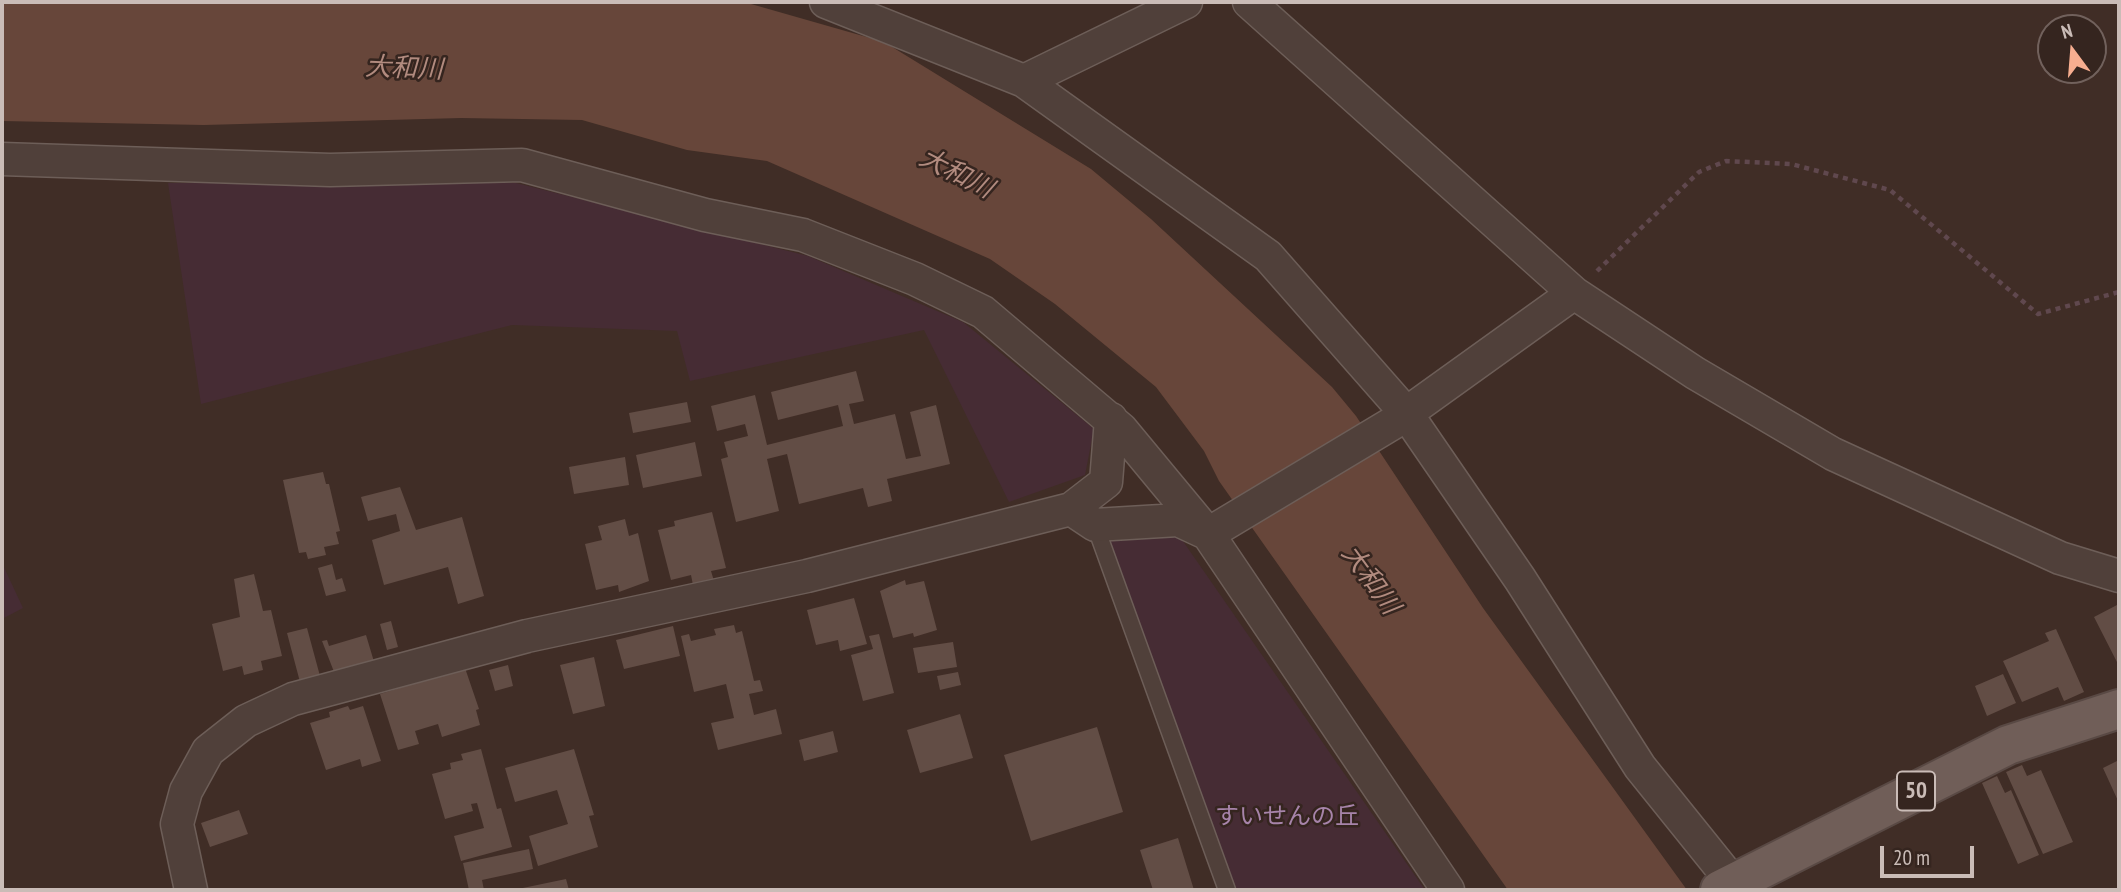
<!DOCTYPE html>
<html>
<head>
<meta charset="utf-8">
<style>
  body { margin:0 }
  #map { position:relative; width:2121px; height:892px; overflow:hidden; background:#402d26; font-family:"PT Sans Narrow",sans-serif }
  canvas { display:block }
  .frame { position:absolute; inset:0; border:4px solid #cabcb7; pointer-events:none }
  .north { position:absolute; left:2037px; top:14px; width:70px; height:70px; box-sizing:border-box; background:#35251f; border:2px solid #71615c; border-radius:50%; rotate:344deg; font-size:19px; font-weight:700; line-height:28px; text-align:center; color:#cabcb7 }
  .north::after { content:''; display:block; margin:auto; width:24px; height:32px; background:#f7ae90; clip-path:polygon(50% 0,100% 100%,50% 72%,0 100%) }
  .scale { position:absolute; left:1880px; top:846px; width:94px; height:32px; box-sizing:border-box; border:4px solid #cabcb7; border-top:0; padding-left:9px; font-size:21px; line-height:24px; white-space:nowrap; color:#cabcb7; -webkit-text-stroke:5px #35251f; paint-order:stroke }
</style>
</head>
<body>
<div id="map">
<canvas width="2121" height="892"></canvas>
<div class="frame"></div>
<div class="north">N</div>
<div class="scale">20 m</div>
</div>
<script>
const c = document.querySelector('canvas').getContext('2d');
c.lineJoin = 'round';
function fillPath(path, color) { c.fillStyle = color; c.fill(path, 'evenodd'); }
function stroke(path, color, width, dash) { c.strokeStyle = color; c.lineWidth = width; c.lineCap = dash ? 'butt' : 'round'; c.setLineDash(dash || []); c.stroke(path); }
function label(font, color, halo, rows, align = 'center') {
  c.font = font + ' "PT Sans Narrow","Noto Sans JP",sans-serif'; c.lineWidth = 5; c.setLineDash([]); c.textBaseline = 'middle'; c.strokeStyle = halo; c.fillStyle = color; for (const [text, x, y, turn = 0] of rows) {
    c.save(); c.translate(x, y); c.rotate((+turn || 0) * Math.PI / 180); c.textAlign = isNaN(turn) ? turn : align; if (halo) c.strokeText(text, 0, 0); c.fillText(text, 0, 0); c.restore();
  }
}
fillPath(new Path2D(`
  M168 183H516L808 256 963 322 1094 429 1085 475 1009 502 924 330 690 381 677 331 512 325 201 404Z
  M1178 534 1425 890H1237L1102 540Z
  M2 563 23 608 2 619Z`), '#462c34');
fillPath(new Path2D(`
  M2 2H744L884 42 1091 169 1151 219 1332 387 1356 416 1483 608 1687 890H1508L1219 481 1204 451 1156 387 1055 304 990 259 767 161 687 150 582 120 461 118 204 125 2 121Z`), '#67463a');
fillPath(new Path2D(`
  M856 371 864 401 849 404 854 424 895 414 906 459 921 456 910 412 936 405 950 464 887 479 892 501 868 507 863 488 799 504 787 454 767 459 779 511 736 522 721 459 728 457 724 442 748 436 745 424 717 431 711 406 755 395 767 445 843 426 838 405 778 420 771 392Z
  M687 402 691 422 633 433 629 413Z
  M695 442 702 476 643 488 636 455Z
  M625 457 629 485 574 494 569 467Z
  M323 472 326 484H329L340 531 336 532 339 544 324 547 326 555 308 559 306 552 299 553 283 480Z
  M400 487 416 530 462 517 484 596 458 604 448 567 384 585 372 540 400 531 396 514 368 521 361 497Z
  M712 512 726 568 711 571 714 581 693 585 691 575 671 580 658 530 675 526 674 521Z
  M625 519 629 536 638 533 649 581 619 592 618 585 596 590 585 544 602 540 598 526Z
  M332 564 336 580 342 578 346 591 326 596 318 568Z
  M254 574 263 611 271 610 282 656 261 661 263 670 244 675 242 666 223 671 212 624 240 617 234 579Z
  M905 580 906 585 924 581 937 630 914 637 913 633 893 638 880 591Z
  M854 598 867 644 840 651 838 640 816 645 807 610Z
  M2117 605 2119 610V666L2094 617Z
  M391 621 398 647 387 650 380 624Z
  M734 625 736 633 742 631 754 681 760 680 763 691 749 694 754 715 776 709 782 734 718 750 711 723 734 718 726 684 694 692 681 636 689 634 691 641 716 635 714 629Z
  M673 626 680 656 624 669 616 640Z
  M307 628 320 676 300 682 287 633Z
  M2056 629 2084 692 2064 701 2058 687 2022 702 2003 661 2049 641 2045 633Z
  M879 634 894 693 863 701 851 655 873 649 869 636Z
  M366 635 375 665 336 677 322 641 327 640 329 646Z
  M953 642 957 667 918 673 913 648Z
  M594 657 605 706 573 714 560 665Z
  M508 665 513 686 495 691 489 670Z
  M465 668 479 709 476 710 480 725 442 737 438 724 415 731 419 744 398 750 380 694Z
  M958 672 961 685 940 690 937 676Z
  M2003 674 2016 703 1987 716 1975 686Z
  M348 706 350 710 363 706 381 761 362 767 360 759 326 770 310 723 330 717 329 712Z
  M960 714 973 758 920 773 907 730Z
  M1097 727 1123 812 1031 841 1004 755Z
  M833 731 838 752 804 761 799 740Z
  M481 749 497 809 501 808 512 847 461 861 454 836 484 828 477 803 471 804 473 811 445 819 432 774 451 769 450 763 463 760 461 754Z
  M574 749 594 815 589 816 598 847 538 866 529 836 568 824 557 790 515 802 505 768Z
  M2119 760V803L2103 768Z
  M2022 765 2027 776 2041 770 2073 842 2043 854 2006 772Z
  M1997 776 2005 793 2011 790 2039 855 2018 864 1982 783Z
  M239 810 248 834 210 847 201 823Z
  M1178 838 1194 890H1153L1140 850Z
  M529 849 533 869 482 880 484 890H469L463 863Z
  M566 879 569 890H518V889Z`), '#624d45');
const service = new Path2D(`
  M1095 525 1227 890`);
const minor = new Path2D(`
  M826 2 1024 81 1268 256 1406 413 1520 579 1640 767 1739 890
  M1249 2 1574 293 1695 373 1833 454 2060 558 2119 576
  M1024 81 1186 2
  M2 159 330 170 522 165 705 215 803 235 915 279 983 312 1121 429 1208 534 1448 890
  M1071 509 1106 482 1111 419
  M1208 534 1393 423 1574 293
  M191 890 177 824 186 791 208 751 246 721 293 699 527 636 807 576 1071 509 1095 525 1178 520 1206 533`);
const primary = new Path2D(`
  M1720 890 2008 745 2119 709`);
stroke(service, '#6d5e58', 19);
stroke(minor, '#6d5e58', 35);
stroke(primary, '#594944', 42);
stroke(new Path2D(`
  M1597 271 1699 172 1726 161 1791 164 1890 190 2038 314 2119 292`), '#60484e', 4.5, [5, 5]);
stroke(service, '#50403a', 16);
stroke(minor, '#50403a', 32);
stroke(primary, '#705e58', 38);
for (const [x, y, w] of [
  [1916,791,38]
]) { const box = new Path2D(); box.roundRect(x - w / 2, y - 19.5, w, 39, 5); c.fillStyle = '#35251f'; c.fill(box); stroke(box, '#cabcb7', 2); }
label('bold 23px', '#cabcb7', null, [
  ["50",1916,791]
]);
label('24px', '#a784aa', '#35251f', [
  ["すいせんの丘",1287,817]
]);
label('italic 26px', '#b28b7f', '#35251f', [
  ["大和川",404,69,2],
  ["大和川",956,174,27],
  ["大和川",1370,580,54]
]);
</script>
</body>
</html>
